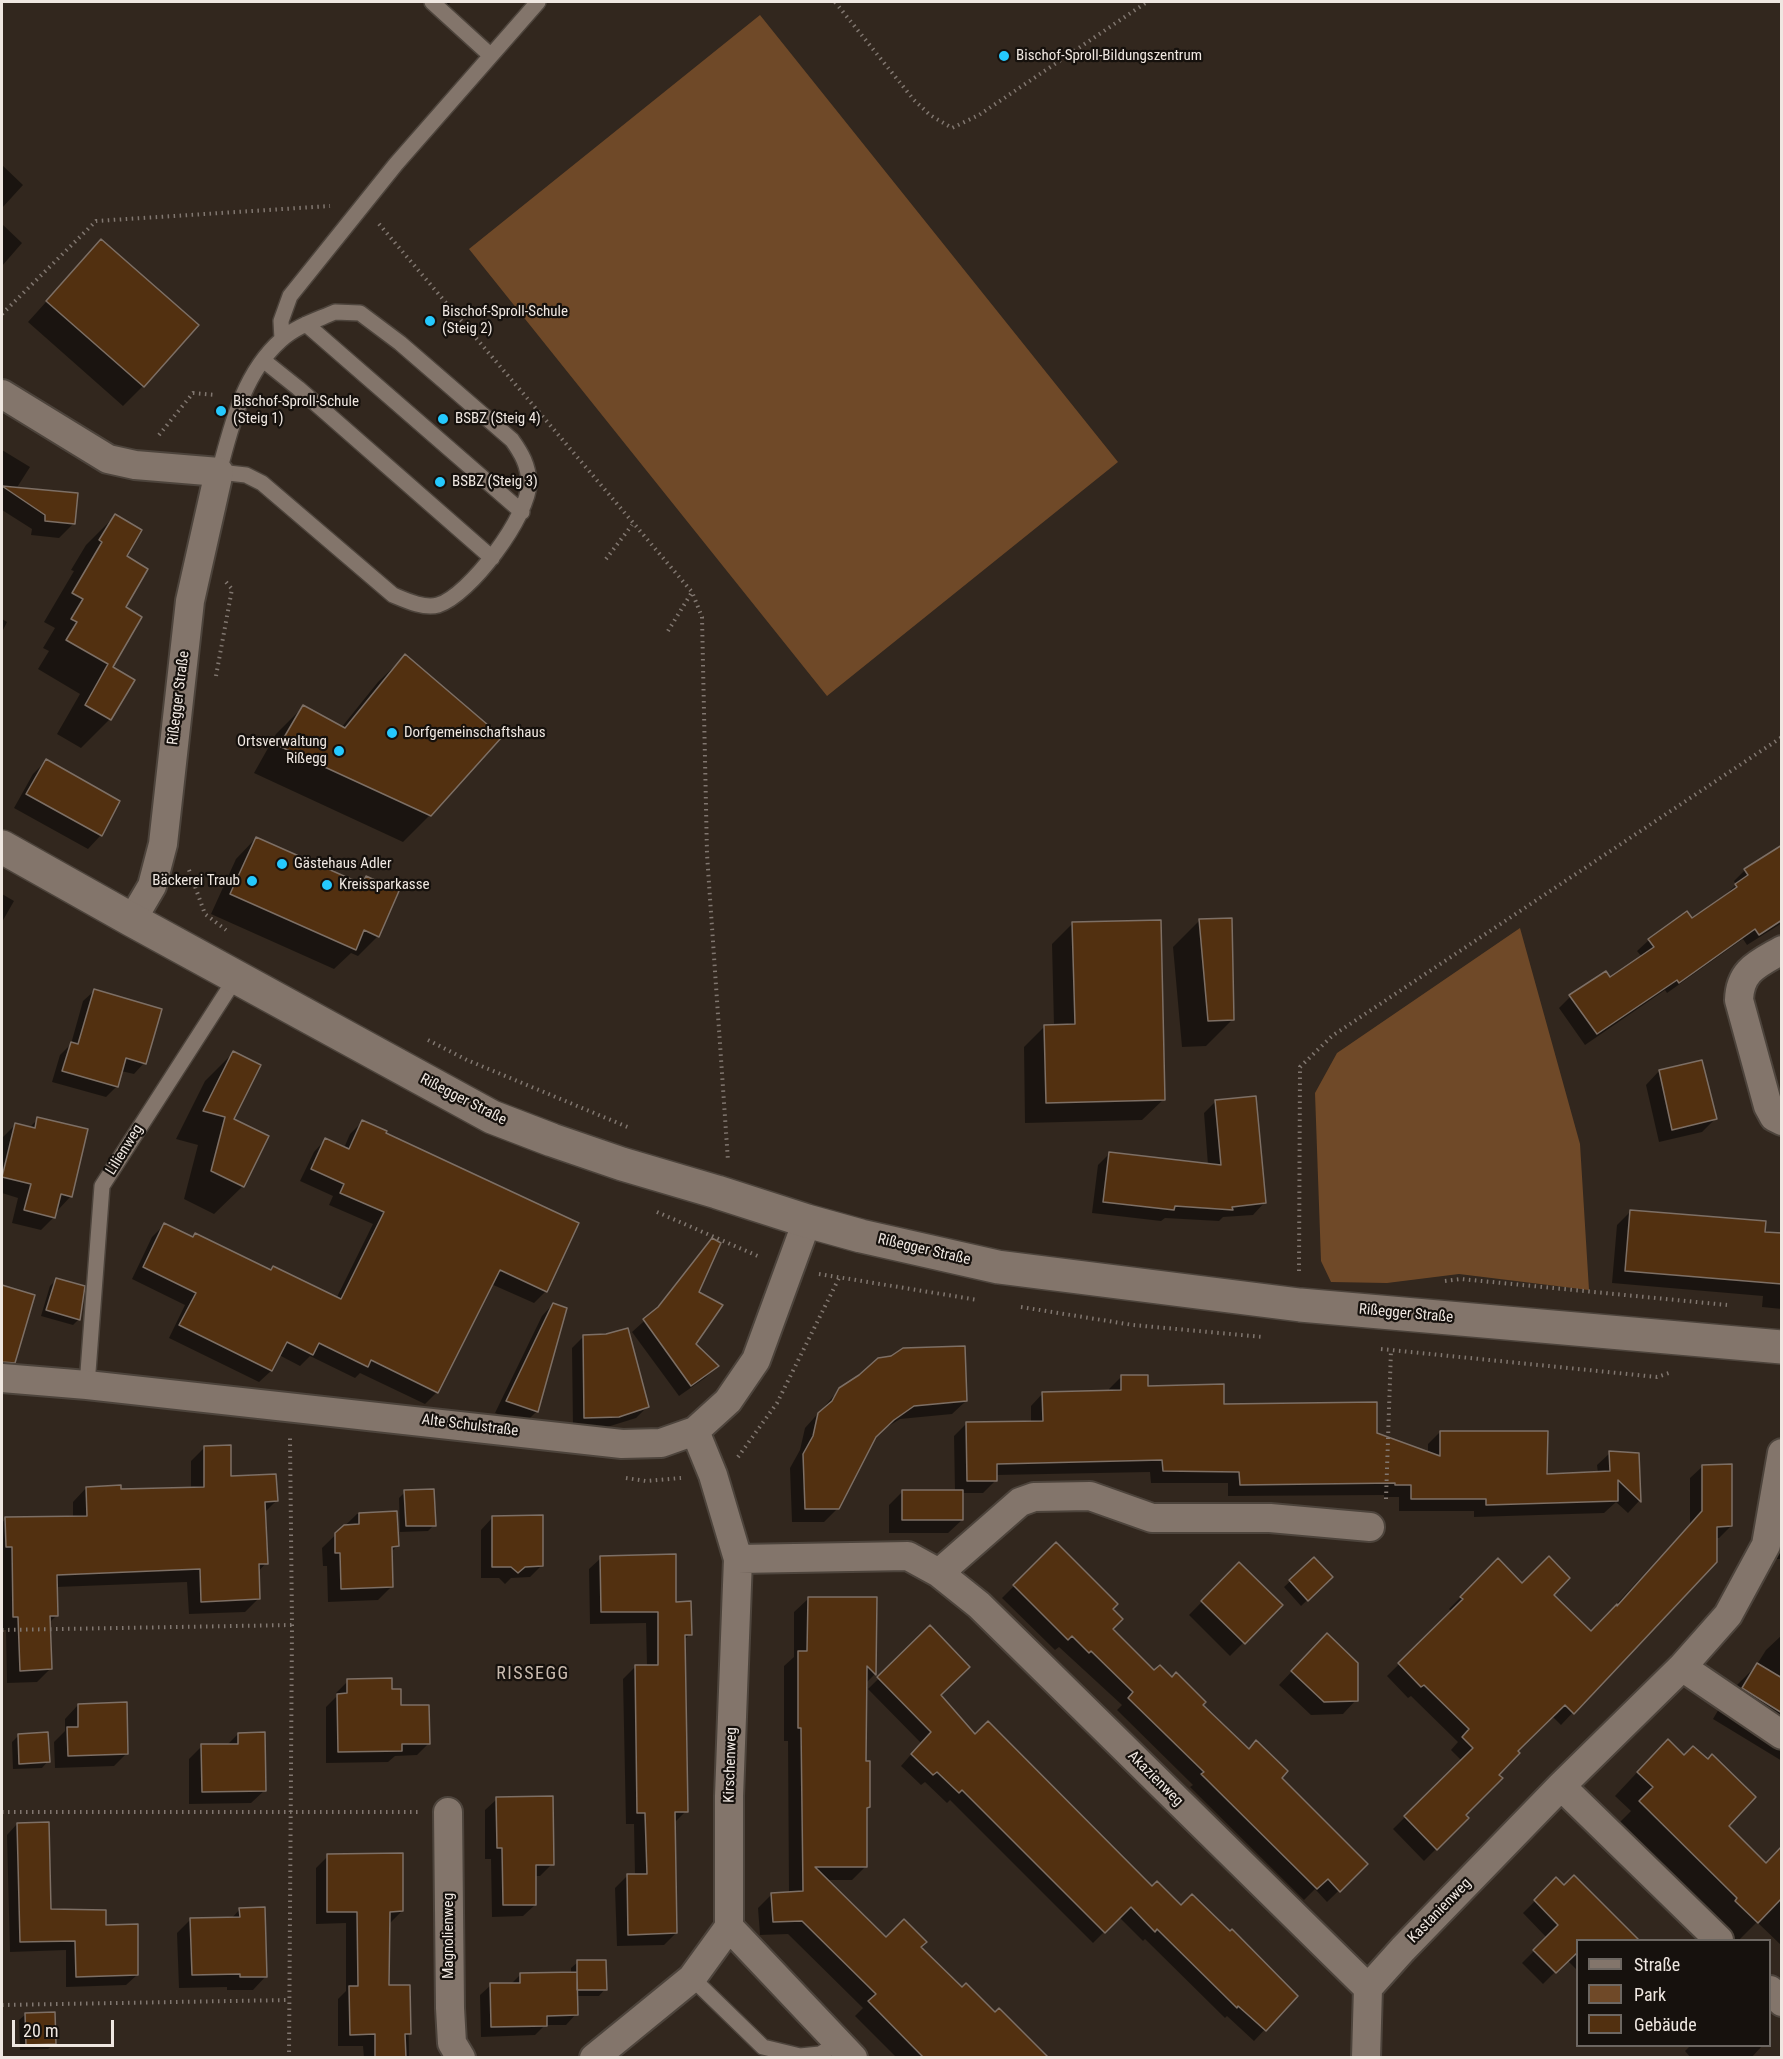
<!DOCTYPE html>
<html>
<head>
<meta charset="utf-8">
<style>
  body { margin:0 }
  #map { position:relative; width:1783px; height:2059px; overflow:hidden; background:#32271e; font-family:"Roboto Condensed",sans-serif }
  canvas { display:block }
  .frame { position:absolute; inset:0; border:3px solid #efe7e1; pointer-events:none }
  .legend { position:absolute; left:1576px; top:1939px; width:195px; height:108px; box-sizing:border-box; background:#16110d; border:2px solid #6d6762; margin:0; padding:8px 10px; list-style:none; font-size:18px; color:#efe7e1 }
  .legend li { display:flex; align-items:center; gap:12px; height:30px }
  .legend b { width:30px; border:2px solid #6d6762 }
  .scale { position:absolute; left:12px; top:2020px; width:102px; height:27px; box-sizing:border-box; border:3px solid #efe7e1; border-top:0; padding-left:8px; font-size:18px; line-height:21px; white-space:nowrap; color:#efe7e1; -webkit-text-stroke:4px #16110d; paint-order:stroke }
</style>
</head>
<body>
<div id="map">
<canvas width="1783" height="2059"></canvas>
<div class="frame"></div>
<ul class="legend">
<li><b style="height:8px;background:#83756b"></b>Straße</li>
<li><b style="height:16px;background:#6f4928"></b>Park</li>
<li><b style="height:16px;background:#523010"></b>Gebäude</li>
</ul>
<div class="scale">20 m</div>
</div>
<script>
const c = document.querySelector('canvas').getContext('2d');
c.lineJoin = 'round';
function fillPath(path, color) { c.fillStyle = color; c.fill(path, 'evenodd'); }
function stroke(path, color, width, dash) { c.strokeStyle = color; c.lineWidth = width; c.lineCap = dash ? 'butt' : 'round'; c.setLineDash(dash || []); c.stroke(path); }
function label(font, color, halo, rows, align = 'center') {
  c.font = font + ' "Roboto Condensed",sans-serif'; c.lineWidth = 4.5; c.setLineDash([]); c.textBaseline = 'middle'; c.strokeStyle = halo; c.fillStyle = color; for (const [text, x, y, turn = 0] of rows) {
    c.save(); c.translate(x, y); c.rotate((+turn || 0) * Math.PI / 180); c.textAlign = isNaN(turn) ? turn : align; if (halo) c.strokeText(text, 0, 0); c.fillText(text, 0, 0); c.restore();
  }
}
fillPath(new Path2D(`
  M760 15 1118 462 827 696 469 249Z
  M1520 928 1580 1144 1589 1290 1459 1274 1387 1283 1331 1282 1321 1261 1315 1093 1337 1053Z`), '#6f4928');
fillPath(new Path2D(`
  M431 2H452L448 5 436 6Z
  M2 165 23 185 2 208Z
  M2 224 22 243 2 266Z
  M101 241 143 386 123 406 28 322Z
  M2 450 30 467 16 489 73 524 59 538 31 535 32 529 2 510Z
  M115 516 125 557 124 608 110 668V719L81 748 57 734 80 694 38 669 49 651 43 648 55 628 44 622 74 571 71 570 86 545Z
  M2 619 7 622 2 632Z
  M405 656 430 815 403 842 254 773 276 734 303 707 341 728 378 682Z
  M46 761 101 835 88 849 14 808 33 774Z
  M256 838 359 885 366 878 378 936 358 956 351 953 334 969 211 914 236 859Z
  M1782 866V923L1747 945 1743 939 1667 993 1665 990 1585 1045 1559 1008 1570 997 1610 979 1642 957 1637 951 1649 940 1692 921 1724 896 1736 885 1734 881 1745 870Z
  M2 894 14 901 2 922Z
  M1200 920 1232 1020 1206 1046 1182 1047 1173 947Z
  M1073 923 1164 1099 1142 1120 1025 1123 1024 1047 1045 1026H1054L1052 944Z
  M94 991 144 1063 134 1074 121 1071 117 1086 106 1097 52 1082 60 1055 71 1044 83 1001Z
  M233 1053 232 1119 243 1186 214 1214 184 1199 198 1145 176 1139 205 1081Z
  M1659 1071 1715 1119 1702 1132 1659 1142 1646 1085Z
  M1216 1101 1264 1203 1253 1215 1223 1217 1219 1221 1165 1218 1161 1221 1092 1213 1098 1165 1110 1153 1208 1165 1204 1113Z
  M38 1119 71 1196 58 1210 56 1209 54 1217 41 1230 12 1223 18 1198 2 1193V1138L15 1125 29 1128Z
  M362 1122 546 1291 534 1303 491 1284 437 1392 425 1404 360 1373 355 1378 310 1356 300 1366 279 1355 271 1371 259 1382 169 1338 185 1305 132 1279 152 1237 164 1225 336 1299 373 1224 329 1205 333 1196 300 1181 314 1152 325 1140 344 1148 350 1134Z
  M1630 1212 1782 1234V1309L1762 1307 1763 1296 1612 1283 1617 1225Z
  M712 1240 697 1292 694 1344 717 1366 705 1378 679 1396 632 1332 652 1314 701 1252Z
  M56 1280 79 1319 73 1325 41 1316 50 1286Z
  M2 1287 33 1296 7 1354 2 1353Z
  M553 1304 537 1411 525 1423 495 1413 542 1316Z
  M584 1336 648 1406 636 1418 604 1428 573 1429 572 1348Z
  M1121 1377 1147 1387 1223 1405 1375 1434 1428 1453V1444L1440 1432 1546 1475 1598 1473 1597 1465 1610 1453 1638 1455 1639 1501 1628 1513 1616 1502 1604 1513 1474 1517V1511H1399V1497H1384V1495L1228 1496V1483H1151L1150 1472 996 1475V1480L983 1493H961L962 1520 948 1533H889V1505L902 1492 955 1491 954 1436 967 1423 1031 1422V1406L1043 1393 1109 1392V1389Z
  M839 1390 966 1401 952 1414 900 1419 879 1432 875 1436 838 1508 824 1522H792L790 1468 800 1450 805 1428Z
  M205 1447 230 1478 276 1501 264 1513 266 1563 258 1572 259 1598 245 1612 189 1614 187 1582 56 1587 57 1615 49 1623 50 1669 37 1682 7 1683 6 1630H2V1523L6 1518H73V1502L86 1488 119 1490 191 1489V1461Z
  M1703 1466 1731 1526 1719 1538H1716V1561L1561 1725 1552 1716 1516 1751 1464 1815 1467 1818 1424 1861 1393 1829 1462 1761 1451 1750 1458 1742 1411 1696 1408 1698 1387 1676 1452 1612 1449 1609 1498 1560 1522 1585 1551 1595 1590 1633 1690 1524V1478Z
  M405 1492 434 1525 428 1531 400 1532 399 1498Z
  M396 1512 397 1546 391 1552 392 1586 378 1600 328 1602 327 1566H323L322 1548 357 1514Z
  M492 1518 542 1565 530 1577 511 1578 505 1584 499 1578H481V1530Z
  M1782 1530V1559H1777L1780 1532Z
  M1056 1544 1111 1609V1629L1154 1672 1201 1705 1280 1778 1366 1864 1327 1902 1315 1889 1304 1900 1190 1787 1193 1785 1117 1710 1122 1705 1059 1647 1055 1650 1002 1598Z
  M601 1558 675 1603 690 1634 683 1641 686 1811 674 1823 676 1933 664 1945 617 1946 615 1888 627 1876 635 1875 634 1824H626L623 1679 635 1667 647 1666 646 1623 590 1624 589 1569Z
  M1314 1559 1325 1583 1301 1606 1284 1587Z
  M1239 1564 1281 1605 1230 1656 1189 1615Z
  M808 1599H875L874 1675 865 1684V1763L869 1807 865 1810 866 1866 852 1880H826L886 1939 919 1947 1036 2058H897L855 2016 863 2008 788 1934 760 1935 758 1908 772 1894 789 1893 788 1741H784V1666L794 1657V1612Z
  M930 1628 939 1695 975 1736 1152 1888 1181 1907 1296 1996 1254 2041 1227 2016 1225 2018 1145 1939 1143 1941 1119 1917 1093 1943 950 1800 947 1803 925 1782 921 1785 901 1766 921 1743 868 1689Z
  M1782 1635V1761L1713 1719 1727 1695 1756 1666 1766 1650Z
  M1314 1648 1356 1700 1343 1714 1311 1715 1279 1685Z
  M348 1681 391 1691 400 1707 429 1743 417 1755 395 1756 388 1762 326 1763V1707L336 1697V1693Z
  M78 1705 127 1753 114 1766 55 1768 54 1742 65 1731V1719Z
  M238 1734 265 1790 251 1803 189 1804V1759L202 1746 227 1745Z
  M19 1735 48 1761 42 1768 13 1769 12 1742Z
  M1645 1764 1726 1826 1766 1864 1782 1847V1946L1757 1922 1739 1940H1729L1617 1825 1631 1811 1615 1796Z
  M497 1799 552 1864 540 1876H534L535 1905 523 1916 492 1917 491 1859H485V1810Z
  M17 1824 49 1911 104 1926 137 1975 126 1985 66 1987V1950L10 1952 7 1835Z
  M328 1856 402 1911 390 1923 387 1987 408 1986 409 2058H364L363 2046H338V1999L346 1991V1923L316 1924V1868Z
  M1556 1880 1578 1940V1971L1567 1960 1543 1984 1522 1963 1547 1938 1523 1913Z
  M240 1909 266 1976 253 1990H227V1987L179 1988 177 1933 191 1919H231Z
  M578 1962 605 1989 599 1996H576V2014L566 2025H545L535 2035 481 2037 480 1995 491 1985 511 1984 520 1975 571 1974V1968Z
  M26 2014 55 2043 48 2049 20 2050 19 2020Z
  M1690 2046H1762L1751 2058H1691L1685 2051Z`), '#0007');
const building = new Path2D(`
  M101 239 199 325 144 387 46 301Z
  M2 486 78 493 75 524 45 521V515Z
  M115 514 142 530 127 556 148 569 126 607 142 617 113 667 135 680 111 720 85 705 108 664 66 640 77 622 71 619 83 599 72 593 102 542 99 540Z
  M405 654 502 737 431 816 279 746 303 705 345 728Z
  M46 759 120 801 102 836 26 794Z
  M256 837 362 884 366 876 399 891 379 937 364 930 356 950 230 894Z
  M1782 845V920L1759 935 1755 929 1679 983 1677 980 1597 1034 1569 995 1606 971 1610 977 1654 947 1648 939 1687 911 1692 918 1737 887 1735 884 1748 875 1744 869Z
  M1232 918 1234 1020 1208 1021 1199 919Z
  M1161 920 1165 1100 1046 1103 1044 1025 1075 1024 1072 922Z
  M94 989 162 1009 146 1064 126 1058 118 1087 62 1071 71 1042 78 1044Z
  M233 1051 261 1065 234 1119 269 1136 244 1187 211 1171 225 1117 203 1111Z
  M1702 1060 1717 1119 1672 1130 1659 1070Z
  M1256 1096 1266 1203 1232 1207 1233 1210 1175 1206 1174 1210 1103 1202 1109 1152 1221 1165 1215 1100Z
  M37 1117 88 1129 72 1197 61 1194 55 1218 24 1210 31 1184 2 1177 15 1123 35 1128Z
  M362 1120 387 1131 386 1133 579 1223 547 1292 500 1270 438 1393 371 1360 368 1367 319 1343 313 1355 287 1342 272 1371 179 1325 196 1293 143 1267 164 1223 193 1237 195 1233 271 1270 273 1266 341 1299 384 1212 340 1193 344 1184 311 1169 325 1138 349 1149Z
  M1630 1210 1766 1221 1765 1232 1782 1233V1284L1625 1271Z
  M712 1238 721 1243 699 1292 723 1305 696 1344 719 1366 691 1386 643 1319 658 1307Z
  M56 1278 85 1286 80 1320 46 1310Z
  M2 1285 35 1295 15 1363 2 1362Z
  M553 1303 567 1308 538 1412 506 1401Z
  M628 1328 649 1407 619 1417 584 1418 583 1335 606 1334Z
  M965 1346 967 1401 914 1406 894 1420 876 1437 839 1509H805L803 1454 813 1436 818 1413 832 1401 839 1388 859 1375 878 1358 891 1356 903 1348Z
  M1121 1375H1148V1386L1224 1384V1404L1377 1402V1433L1440 1456V1431H1548L1547 1474 1610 1471 1609 1451 1639 1453 1641 1502 1618 1480V1501L1486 1505V1499H1411V1485H1395V1483L1240 1485 1239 1472 1163 1471 1162 1460 997 1464V1481H967L966 1422 1043 1421 1042 1392 1121 1390Z
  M231 1445V1476L276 1474 278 1501 265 1502 268 1564H259L260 1599 201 1602 200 1569 57 1575 58 1616H50L52 1669 20 1671 18 1617H13L12 1547H6L5 1517 87 1516 86 1487 121 1485V1489L204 1487V1446Z
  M1732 1464V1526L1717 1527V1562L1574 1714 1565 1705 1518 1751 1520 1753 1499 1775 1503 1778 1466 1815 1469 1818 1437 1850 1404 1816 1473 1748 1462 1737 1469 1729 1424 1685 1421 1687 1398 1663 1463 1599 1460 1597 1498 1558 1522 1583 1549 1556 1570 1578 1554 1595 1591 1631 1617 1604V1606L1702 1511V1465Z
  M434 1489 436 1526H406L404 1490Z
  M902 1490H963V1520H902Z
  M397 1511 399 1546 392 1547 393 1587 341 1589 340 1553H335V1533L344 1525 359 1524V1513Z
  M543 1515V1566L525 1567 518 1573 511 1567H492V1516Z
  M1056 1542 1118 1604 1113 1609 1123 1619 1113 1629 1154 1670 1160 1665 1172 1677 1176 1672 1206 1702 1203 1705 1249 1749 1256 1740 1288 1771 1282 1778 1368 1864 1340 1892 1328 1879 1317 1889 1201 1774 1204 1772 1128 1698 1133 1692 1091 1651 1089 1653 1072 1636 1068 1640 1013 1585Z
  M676 1554V1602L691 1601 692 1635H685L688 1812H675L677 1933 628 1935 627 1874H647L645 1813H637L635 1665H658V1612H601L600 1556Z
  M1314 1557 1333 1577 1308 1601 1289 1580Z
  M1239 1562 1283 1605 1245 1644 1201 1601Z
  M808 1597H877L876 1675 867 1666 866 1761H870V1807L867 1808V1867H815L886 1937 904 1919 927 1942 921 1947 962 1987 966 1983 995 2012 999 2008 1049 2058H924L868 2001 876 1994 802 1921 773 1922 771 1893 803 1891 801 1728H798V1651H807Z
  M930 1625 970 1667 941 1695 975 1734 988 1721 1152 1886 1157 1881 1181 1905 1192 1894 1230 1931 1232 1929 1298 1996 1266 2031 1238 2006 1237 2008 1157 1929 1155 1932 1131 1907 1105 1933 962 1790 959 1793 937 1772 933 1775 911 1754 931 1732 877 1677Z
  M1327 1633 1358 1663V1701L1324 1702 1291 1671Z
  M1757 1663 1782 1678V1713L1742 1688Z
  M392 1678V1689H401V1705H429L430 1744H402V1751L338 1752 337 1694 347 1693V1679Z
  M127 1702 128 1754 68 1756 67 1727H78V1704Z
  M48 1732 50 1762 19 1764 18 1734Z
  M265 1732 266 1791 202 1792 201 1744H238V1733Z
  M1668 1739 1684 1755 1693 1746 1708 1759 1712 1754 1756 1797 1729 1826 1766 1863 1782 1846V1898L1758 1923 1735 1901 1737 1898 1639 1801 1653 1787 1637 1772Z
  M553 1796 554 1865H536V1905H503L502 1848H497L496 1797Z
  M49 1822 51 1909 106 1910V1925L138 1924V1975L76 1977 75 1941 20 1942 17 1823Z
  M403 1853V1911L390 1912 389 1985H410L411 2034H405L406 2058H375V2034L350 2035 349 1986H358L357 1912H327V1854Z
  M1574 1875 1640 1941H1578V1952L1556 1973 1533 1950 1558 1925 1534 1900 1556 1877 1564 1885Z
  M265 1907 267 1977H240V1974L192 1975 190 1918 240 1917 239 1908Z
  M577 1960H606L607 1990H577Z
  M577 1972 578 2015 547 2016V2026L491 2027 490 1983H520V1973Z
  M55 2012 56 2044 26 2045 25 2013Z`);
fillPath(building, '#523010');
stroke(building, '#7d6f65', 1.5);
const lane = new Path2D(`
  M432 2 489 54
  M335 312 360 313 400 343 512 440C522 454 528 465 529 482 530 515 469 596 438 605 424 609 405 600 393 595L262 483 246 475 219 472C232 424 243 374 281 340 296 326 317 320 335 312Z
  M306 324 522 512
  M282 339 281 321 290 296 396 164 538 2
  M263 360 298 388 492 558
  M87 1385 102 1186 237 976
  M692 1978 763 2047 800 2056 820 2054 839 2042`);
const street = new Path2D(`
  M2 394 108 459 135 465 219 472 190 601 163 844 152 886 132 920
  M1782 950C1758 964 1740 970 1739 1000L1768 1106 1774 1117 1782 1121
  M2 1378 87 1385 622 1444 661 1443 695 1431 728 1401 756 1360 807 1221
  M695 1431 713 1475 738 1559 729 1796V1927L853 2058
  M738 1559 908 1556 939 1573 979 1605 1368 1988
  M939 1573 1020 1502 1034 1497 1090 1496 1152 1518H1270L1370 1527
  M1682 1667 1782 1735
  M1561 1786 1719 1940
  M448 1812 450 2008 452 2043 461 2058
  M1770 1990 1782 2002
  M594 2058 692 1978 729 1927
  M1366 2058 1368 1988 1403 1949 1561 1786 1682 1667 1728 1615 1766 1545 1782 1453`);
const secondary = new Path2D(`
  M2 847 132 920 492 1117 552 1140 622 1164 717 1192 807 1221 861 1236 998 1267 1300 1305 1782 1347`);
stroke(lane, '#4d443c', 18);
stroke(street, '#4d443c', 32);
stroke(secondary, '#4d443c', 36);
stroke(new Path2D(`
  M835 2 914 100 930 115 952 128 979 115 1147 2
  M379 224 692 592 702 617 707 854 728 1161
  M2 314 96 221 330 206
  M159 435 193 393 216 395
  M606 559 632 525
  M668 631 692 592
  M216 676 232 589 226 582
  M189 870 205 914 226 930
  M428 1040 467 1060 630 1128
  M657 1212 760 1257
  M1299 1271 1300 1067 1332 1036 1782 737
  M819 1274 978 1300
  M1445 1281 1461 1279 1727 1305
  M1021 1307 1133 1325 1263 1337
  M1381 1349 1657 1377 1669 1373
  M738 1457 777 1403 839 1278
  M626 1478 646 1481 681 1478
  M1386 1499 1391 1350
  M2 1630 292 1625
  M2 1812H418
  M2 2005 289 2000
  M289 2058 292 1625 290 1438`), '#817770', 4, [1.5, 4.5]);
stroke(lane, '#83756b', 15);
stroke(street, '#83756b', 28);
stroke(secondary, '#83756b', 33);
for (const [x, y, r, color] of [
  [1004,56,6,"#25c9fe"],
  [430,321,6,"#25c9fe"],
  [221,411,6,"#25c9fe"],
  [443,419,6,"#25c9fe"],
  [440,482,6,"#25c9fe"],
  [392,733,6,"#25c9fe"],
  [339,751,6,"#25c9fe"],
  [282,864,6,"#25c9fe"],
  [252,881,6,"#25c9fe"],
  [327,885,6,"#25c9fe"]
]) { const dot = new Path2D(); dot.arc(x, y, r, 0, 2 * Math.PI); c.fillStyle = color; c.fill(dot); stroke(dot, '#16110d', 2); }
label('15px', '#efe7e1', '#16110d', [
  ["Bischof-Sproll-Bildungszentrum",1016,56],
  ["Bischof-Sproll-Schule",442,312],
  ["(Steig 2)",442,329],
  ["Bischof-Sproll-Schule",233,402],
  ["(Steig 1)",233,419],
  ["BSBZ (Steig 4)",455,419],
  ["BSBZ (Steig 3)",452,482],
  ["Dorfgemeinschaftshaus",404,733],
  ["Ortsverwaltung",327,742,"right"],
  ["Rißegg",327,759,"right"],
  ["Gästehaus Adler",294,864],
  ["Bäckerei Traub",240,881,"right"],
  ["Kreissparkasse",339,885]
], 'left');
label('15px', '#efe7e1', '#16110d', [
  ["Rißegger Straße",179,698,-83],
  ["Rißegger Straße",463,1100,27],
  ["Lilienweg",125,1150,-58],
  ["Rißegger Straße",924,1250,13],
  ["Rißegger Straße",1406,1314,5],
  ["Alte Schulstraße",470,1426,7],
  ["Kirschenweg",731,1765,-88],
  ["Akazienweg",1155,1779,45],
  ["Kastanienweg",1440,1911,-46],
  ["Magnolienweg",449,1936,-90]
]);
c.letterSpacing = '1.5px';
label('18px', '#cabbaf', '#16110d', [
  ["RISSEGG",533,1674]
]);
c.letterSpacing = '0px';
</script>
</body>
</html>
